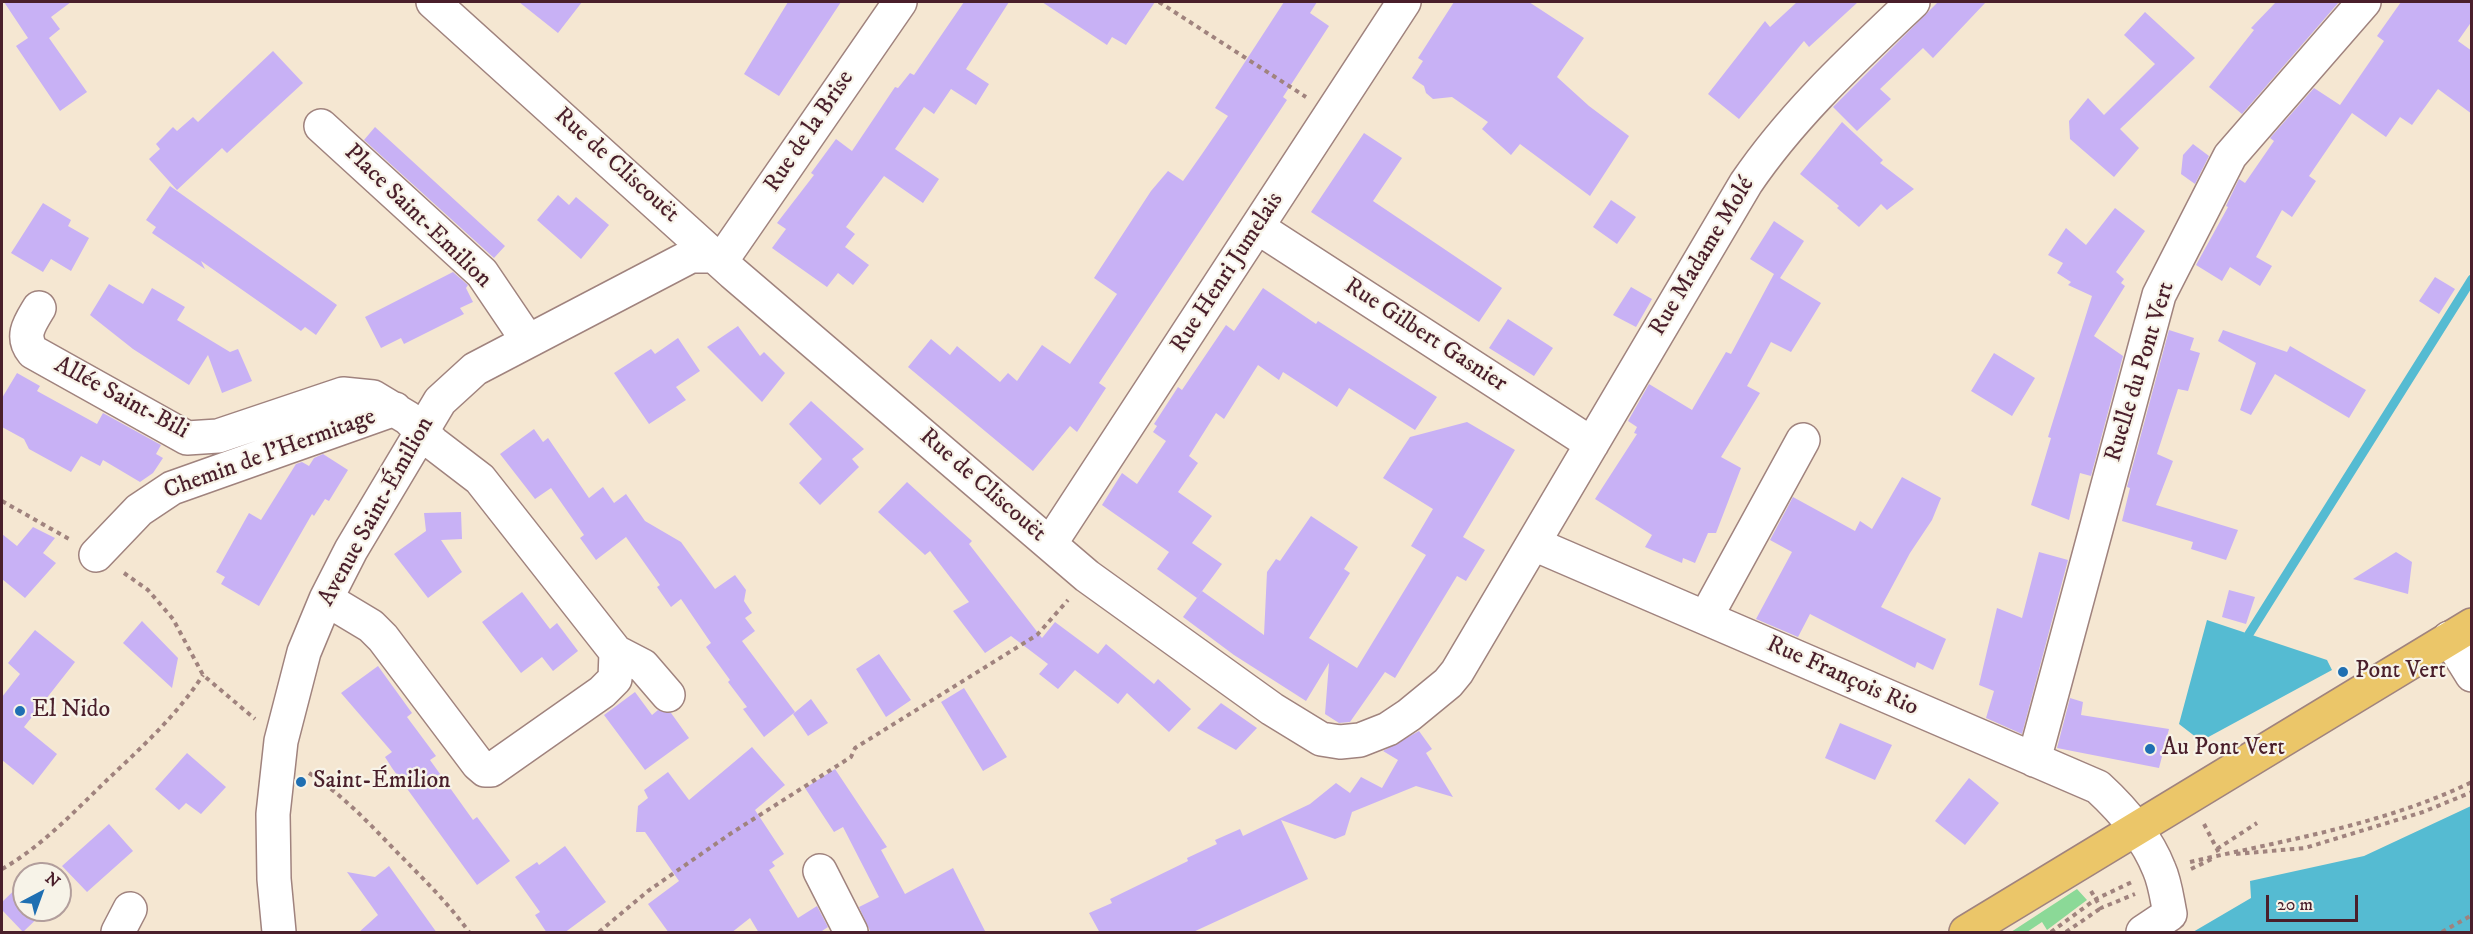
<!DOCTYPE html>
<html>
<head>
<meta charset="utf-8">
<style>
  body { margin:0 }
  #map { position:relative; width:2473px; height:934px; overflow:hidden; background:#f5e7d2; font-family:"IM FELL DW Pica",serif }
  canvas { display:block }
  .frame { position:absolute; inset:0; border:3px solid #4a1f2b; pointer-events:none }
  .north { position:absolute; left:12px; top:862px; width:60px; height:60px; box-sizing:border-box; background:#f7f3e8; border:2px solid #b29e9c; border-radius:50%; rotate:41deg; font-size:16px; font-weight:700; line-height:24px; text-align:center; color:#4a1f2b }
  .north::after { content:''; display:block; margin:auto; width:21px; height:27px; background:#1f6fb2; clip-path:polygon(50% 0,100% 100%,50% 72%,0 100%) }
  .scale { position:absolute; left:2266px; top:895px; width:92px; height:27px; box-sizing:border-box; border:3px solid #4a1f2b; border-top:0; padding-left:8px; font-size:18px; line-height:21px; white-space:nowrap; color:#4a1f2b; -webkit-text-stroke:4px #f7f3e8; paint-order:stroke }
</style>
</head>
<body>
<div id="map">
<canvas width="2473" height="934"></canvas>
<div class="frame"></div>
<div class="north">N</div>
<div class="scale">20 m</div>
</div>
<script>
const c = document.querySelector('canvas').getContext('2d');
c.lineJoin = 'round';
function fillPath(path, color) { c.fillStyle = color; c.fill(path, 'evenodd'); }
function stroke(path, color, width, dash) { c.strokeStyle = color; c.lineWidth = width; c.lineCap = dash ? 'butt' : 'round'; c.setLineDash(dash || []); c.stroke(path); }
function label(font, color, halo, rows, align = 'center') {
  c.font = font + ' "IM FELL DW Pica",serif'; c.lineWidth = 4.5; c.setLineDash([]); c.textBaseline = 'middle'; c.strokeStyle = halo; c.fillStyle = color; for (const [text, x, y, turn = 0] of rows) {
    c.save(); c.translate(x, y); c.rotate((+turn || 0) * Math.PI / 180); c.textAlign = isNaN(turn) ? turn : align; if (halo) c.strokeText(text, 0, 0); c.fillText(text, 0, 0); c.restore();
  }
}
fillPath(new Path2D(`
  M2077 889 2087 900 2047 930 2042 922 2027 932H2011Z`), '#8bd997');
fillPath(new Path2D(`
  M2207 620 2327 660 2332 670 2201 741 2179 724Z
  M2471 806V932H2193L2251 898 2250 881 2364 856Z`), '#55bbd2');
stroke(new Path2D(`
  M2249 634 2472 279`), '#55bbd2', 9);
fillPath(new Path2D(`
  M4 2H71L51 17 60 29 49 38 87 92 60 111 16 46 28 38Z
  M519 2H582L558 33Z
  M788 2H841L779 96 744 74Z
  M964 2H1009L966 69 989 84 976 105 951 89 934 114 924 107 895 149 939 179 923 203 884 176 846 227 855 234 845 247 869 265 853 285 838 273 827 287 772 248 786 229 777 223 814 175 811 173 836 139 852 151 895 87 898 88 910 73 914 75Z
  M1042 2H1155L1126 45 1112 37 1107 45Z
  M1284 2H1317L1310 13 1329 26 1283 97 1287 100 1099 383 1106 388 1077 432 1070 426 1033 471 908 367 931 339 950 355 957 346 1000 382 1008 373 1017 381 1042 345 1070 364 1117 294 1094 278 1151 191 1168 171 1183 181 1202 154 1228 116 1215 108Z
  M1454 2H1529L1584 38 1557 77 1589 106 1629 136 1590 196 1520 144 1511 155 1482 129 1488 122 1452 97 1433 99 1426 93 1424 86 1412 78 1423 61 1418 58Z
  M1797 2H1858L1809 47 1804 41 1739 119 1708 94 1765 21 1770 27Z
  M1938 2H1986L1933 58 1923 48 1880 89 1891 99 1857 131 1833 107Z
  M2276 2H2339L2242 114 2209 87 2254 30 2251 28Z
  M2401 2H2472V21L2458 41 2472 51V114L2438 89 2412 125 2400 117 2386 137 2352 113 2309 176 2316 181 2292 217 2282 210 2256 257 2272 266 2260 286 2230 267 2222 281 2196 265 2228 207 2226 206 2239 179 2245 183 2274 141 2270 138 2314 88 2340 105 2384 41 2377 36Z
  M2145 12 2195 58 2120 129 2139 148 2114 177 2070 139 2069 121 2088 98 2104 115 2155 64 2124 35Z
  M273 51 303 83 227 153 222 148 177 190 149 159 160 149 156 144 173 127 177 131 193 117 198 122Z
  M1842 122 1883 160 1880 163 1914 189 1887 210 1881 204 1859 227 1837 208 1839 206 1800 174Z
  M375 127 505 246 494 258 364 140Z
  M1364 133 1402 158 1373 201 1502 288 1479 322 1311 212Z
  M2193 144 2209 156 2195 184 2181 174 2183 155Z
  M170 186 337 305 316 335 305 327 301 331 201 261 205 269 152 233 156 227 146 220Z
  M558 195 569 205 576 197 609 225 581 259 537 220Z
  M1611 200 1636 217 1617 244 1593 227Z
  M43 203 71 220 68 226 89 238 71 271 51 259 43 272 11 253Z
  M2115 208 2145 231 2116 272 2124 279 2121 283 2125 286 2094 336 2123 356 2091 476 2080 473 2069 520 2031 505 2051 438 2048 437 2092 296 2068 285 2071 282 2057 273 2063 263 2048 255 2066 228 2086 245Z
  M1774 221 1804 241 1780 278 1821 303 1791 352 1771 342 1747 386 1760 393 1721 457 1741 468 1716 533H1708L1695 563 1683 558 1682 563 1645 547 1652 535 1595 499 1637 434 1634 433 1637 427 1628 421 1649 384 1692 410 1726 352 1731 354 1774 274 1750 259Z
  M453 272 468 285 466 288 473 302 460 308 464 314 404 344 401 338 381 348 365 317Z
  M2435 277 2455 289 2439 314 2419 301Z
  M109 284 143 304 152 288 185 307 177 320 230 352 238 349 252 381 222 393 208 355 189 385 133 349 90 315Z
  M1631 287 1652 299 1636 327 1613 315Z
  M1263 288 1316 324 1318 321 1437 397 1415 430 1349 388 1337 407 1283 372 1279 380 1258 365 1224 419 1216 413 1189 456 1198 463 1178 492 1212 516 1192 543 1222 564 1197 598 1157 569 1169 552 1102 505 1122 473 1137 484 1166 441 1153 432 1157 426 1154 424 1178 387 1182 390 1226 325 1234 331Z
  M1508 319 1553 348 1534 376 1489 348Z
  M738 326 760 356 764 352 785 373 762 402 707 347Z
  M2169 330 2194 338 2190 350 2200 353 2188 391 2178 389 2157 454 2173 461 2156 505 2238 530 2226 560 2191 549 2193 542 2122 521 2130 488 2127 487Z
  M2223 330 2287 352 2290 346 2366 390 2349 418 2275 374 2251 415 2240 410 2256 363 2218 341Z
  M678 338 700 371 676 387 686 400 649 424 614 373 651 349 655 354Z
  M1994 353 2035 378 2012 416 1971 391Z
  M17 373 40 386 37 391 97 424 103 413 161 445 156 454 163 458 153 473 140 482 103 460 100 466 81 456 71 472 29 449 24 439 2 427V398Z
  M811 401 864 449 852 459 859 467 820 505 799 483 822 459 789 424Z
  M1467 422 1515 450 1463 537 1485 550 1466 581 1457 576 1395 678 1385 672 1350 722 1339 723 1325 714 1329 663 1306 701 1234 655 1183 617 1202 591 1264 635 1267 572 1276 559 1280 561 1311 516 1358 547 1344 569 1350 573 1309 638 1357 668 1426 555 1411 546 1433 509 1383 478 1410 437Z
  M534 429 543 442 548 438 589 498 603 487 614 503 626 494 645 521 681 542 715 589 735 575 746 590 744 601 752 613 745 618 755 631 742 641 795 712 764 737 743 709 747 707 728 682 730 680 706 647 711 643 681 599 671 607 657 587 660 585 626 537 596 560 580 538 584 535 551 488 535 499 500 454Z
  M323 454 348 470 329 501 325 499 314 516 312 514 259 606 221 584 225 577 216 572 249 513 261 520 296 464 302 462 309 466 314 458Z
  M1902 477 1941 498 1932 520 1910 553 1881 607 1946 639 1933 670 1917 662 1915 668 1810 614 1798 637 1756 619 1792 552 1770 540 1793 497 1855 531 1860 521 1872 529Z
  M907 482 972 541 969 544 1042 638 1055 622 1098 654 1106 644 1154 684 1158 679 1191 709 1169 732 1127 693 1118 704 1075 670 1058 689 1039 674 1048 664 1011 636 985 653 953 611 969 602 930 551 925 555 878 512Z
  M461 512 462 539 441 540 462 572 428 598 394 554 426 531 424 513Z
  M33 527 55 538 43 553 56 563 25 598 2 579V534L17 546Z
  M2039 552 2068 560 2022 734 1986 718 1994 691 1979 685 1997 608 2022 618Z
  M2396 552 2412 562 2408 594 2353 579Z
  M2229 590 2255 597 2246 624 2222 617Z
  M522 592 550 629 557 623 578 651 553 671 542 657 521 673 482 622Z
  M142 621 178 658 172 688 123 643Z
  M35 630 75 662 24 727 57 754 33 785 2 760V697L20 674 8 663Z
  M879 654 911 700 886 717 856 669Z
  M378 666 412 713 407 717 436 756 430 760 473 820 477 817 510 861 477 885 392 768 385 757 392 752 341 693Z
  M964 688 1007 757 983 771 941 702Z
  M635 692 652 715 658 710 671 713 689 738 645 770 604 715Z
  M2070 698 2083 702 2081 715 2169 729 2159 768 2057 748Z
  M811 699 828 723 808 736 793 714Z
  M1221 703 1257 728 1236 750 1197 728Z
  M1840 723 1892 745 1875 780 1825 758Z
  M1419 731 1432 749 1426 753 1453 797 1416 786 1352 812 1345 835 1335 839 1281 820 1308 879 1191 933H1100L1089 913 1112 903 1110 899 1188 861 1187 858 1217 844 1215 840 1240 829 1243 836 1310 804 1336 783 1350 793 1361 777 1382 788 1398 760 1383 751Z
  M752 747 785 785 755 810 784 854 772 862 775 866 769 870 798 918 817 906 828 927 819 933H759L750 918 731 933H669L648 904 679 881 645 832H636L638 806 648 798 644 790 668 772 689 800Z
  M187 753 226 787 201 814 186 803 179 810 155 789Z
  M835 769 887 847 881 850 905 894 953 868 986 933H871L859 907 879 897 843 827 834 832 805 788Z
  M1969 778 1999 803 1965 845 1935 821Z
  M109 824 133 851 87 892 62 866Z
  M565 846 606 902 564 933H547L535 915 540 912 515 877 537 862 539 865Z
  M389 866 437 933H358L378 915 347 872 375 877Z
  M24 881V910H46L23 932 2 910V902Z`), '#c8b1f5');
const minor = new Path2D(`
  M433 2 733 273 1087 576 1272 709 1321 739 1340 742 1360 740 1388 729 1409 715 1448 683 1457 672 1746 183C1793 114 1853 59 1913 2
  M321 126 482 273 528 341
  M1257 227 1592 444
  M39 308C30 323 20 336 33 352L187 438 218 436 343 394 373 397 408 418 433 443 480 479 616 652 615 679 602 692 491 770H485L478 764 383 638 371 626 326 599
  M1050 544 1404 2
  M1534 544 2098 787C2123 810 2146 836 2159 869 2165 882 2167 899 2170 914L2143 932
  M96 555 139 510 172 488 395 409
  M1706 617 1803 440
  M2449 638 2472 675
  M616 652 643 666 668 695
  M2034 760 2159 295 2230 156 2364 2
  M820 871 851 932
  M118 932 130 909
  M279 932 274 879 273 814 281 741 304 652 326 599 351 550 440 401 475 369 691 256H715L728 251 900 2`);
const major = new Path2D(`
  M1966 932 2472 625`);
stroke(minor, '#a0837e', 36);
stroke(major, '#a0837e', 36);
stroke(new Path2D(`
  M1159 2 1306 97
  M2 501 69 539
  M124 573 148 590 173 619 203 675 255 719
  M309 773C341 794 365 819 391 846 419 875 446 900 469 932
  M2204 824 2220 855
  M2217 849 2257 823
  M2236 854 2305 848 2423 812 2472 792
  M2190 862C2285 840 2383 825 2472 782
  M2 869C41 847 74 812 107 780 141 748 178 714 203 675
  M2191 869 2214 858
  M2091 891 2101 908 2135 894
  M599 932 648 891 730 834 851 757 855 748 1037 635 1068 600
  M2051 932 2096 899 2132 882
  M2066 932 2101 908
  M2442 932 2472 915`), '#a0837e', 4, [4.5, 4.5]);
stroke(minor, '#fff', 33);
stroke(major, '#ebc669', 33);
for (const [x, y, r, color] of [
  [2343,672,6,"#1f6fb2"],
  [20,711,6,"#1f6fb2"],
  [2150,749,6,"#1f6fb2"],
  [301,782,6,"#1f6fb2"]
]) { const dot = new Path2D(); dot.arc(x, y, r, 0, 2 * Math.PI); c.fillStyle = color; c.fill(dot); stroke(dot, '#f7f3e8', 2); }
label('24px', '#4a1f2b', '#f7f3e8', [
  ["Rue de la Brise",810,132,-56],
  ["Rue de Cliscouët",616,166,42],
  ["Place Saint-Emilion",417,217,44],
  ["Rue Madame Molé",1703,257,-59],
  ["Rue Henri Jumelais",1228,273,-57],
  ["Rue Gilbert Gasnier",1425,336,33],
  ["Ruelle du Pont Vert",2141,372,-73],
  ["Allée Saint-Bili",121,399,28],
  ["Chemin de l'Hermitage",270,455,-20],
  ["Rue de Cliscouët",982,486,41],
  ["Avenue Saint-Émilion",377,512,-61],
  ["Rue François Rio",1842,677,24]
]);
label('24px', '#4a1f2b', '#f7f3e8', [
  ["Pont Vert",2355,672],
  ["El Nido",32,711],
  ["Au Pont Vert",2162,749],
  ["Saint-Émilion",313,782]
], 'left');
</script>
</body>
</html>
